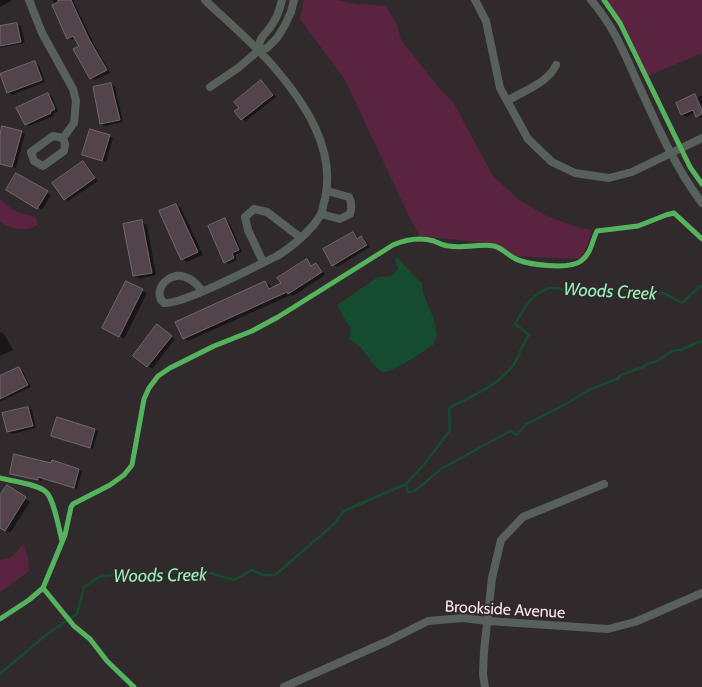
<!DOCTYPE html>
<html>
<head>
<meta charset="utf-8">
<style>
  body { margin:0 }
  canvas { display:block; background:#302a2d }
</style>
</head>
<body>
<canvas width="702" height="687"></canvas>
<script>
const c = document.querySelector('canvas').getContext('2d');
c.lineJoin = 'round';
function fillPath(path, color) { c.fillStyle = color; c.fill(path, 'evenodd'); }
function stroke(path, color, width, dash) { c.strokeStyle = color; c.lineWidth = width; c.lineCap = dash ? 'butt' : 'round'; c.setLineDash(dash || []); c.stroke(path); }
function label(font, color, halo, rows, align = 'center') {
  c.font = font + ' Cabin,sans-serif'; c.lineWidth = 4; c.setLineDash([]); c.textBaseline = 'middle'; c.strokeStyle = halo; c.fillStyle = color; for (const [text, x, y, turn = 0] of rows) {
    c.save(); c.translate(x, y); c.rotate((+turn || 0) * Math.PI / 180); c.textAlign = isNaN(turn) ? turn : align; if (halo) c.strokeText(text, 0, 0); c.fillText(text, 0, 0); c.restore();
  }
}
fillPath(new Path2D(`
  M304 0H336L356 4 386 6 397 25 401 40 439 88 453 102 493 176 518 199 545 215 576 227 592 230 585 251 579 259 516 256 498 244 420 236 409 216 344 78 300 19Z
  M606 0H702V53L648 76 619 19Z
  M0 199C11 211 21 214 36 217L38 225C24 232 14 230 0 222Z
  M23 544 28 557 29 571 0 592V560L12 557Z`), '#5a2340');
fillPath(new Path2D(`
  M397 257 418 280 422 282 423 293 433 317 437 334 436 339 433 345 407 362 389 371 383 372C369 364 364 345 349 339L351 330 337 305 378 277 391 276 398 269 395 260Z`), '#154b2e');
fillPath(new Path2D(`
  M0 0H10L11 1 0 7Z
  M53 0H73L93 42 110 73 95 80 91 78 81 46 76 38 72 40 68 38Z
  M17 24 21 26 25 43 0 48V27Z
  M35 63 39 65 45 82 12 95 8 92Z
  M261 81 265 84 276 97 246 121 242 119 240 108Z
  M111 84 115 87 123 122 105 126 101 124Z
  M48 94 52 96 58 111 53 114 54 116 29 126 25 124Z
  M694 96 697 97 702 96V117L700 118 695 112 686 117 682 114Z
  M21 132 25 134 16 168 0 164V140Z
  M109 136 113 138 106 162 87 156Z
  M83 163 87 165 98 181 68 201 65 199Z
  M16 174 51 195 42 210 7 189Z
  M176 205 181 208 203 255 187 262 182 259Z
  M225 219 229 222 242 252 235 255 237 260 229 264 225 262Z
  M141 222 147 225 156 275 140 279 134 276Z
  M353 233 359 239 361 237 365 239 370 247 337 267 333 265Z
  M307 261 313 266 316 264 320 267 325 275 293 296 291 295 188 341 184 338 265 283 270 285 271 289 282 284Z
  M126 282 147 293 124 339 104 328Z
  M161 328 175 339 152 369 134 356Z
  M0 332 4 334 13 350 0 356Z
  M19 368 23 371 31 387 0 402V378Z
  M28 408 32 410 36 428 12 434 8 432Z
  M95 430 98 432 93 449 57 438Z
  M79 470 82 472 77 489 42 478V481L11 473Z
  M12 490 30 502 10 533 0 526V498Z`), '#0007');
stroke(new Path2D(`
  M406 484 408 492 415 491 441 469 510 431 517 435 525 425 564 405 591 389 617 379 621 375 643 367 647 364 657 361 672 351 680 350 702 341
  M0 674 47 634 77 614 84 587 99 577 130 573 203 571 234 580 252 570 263 575H275L334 524 344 511 406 484 427 461 450 430 449 408C470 397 497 386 512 367 518 359 522 345 529 335L515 324C523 310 531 294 549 288 557 286 570 292 579 292 607 294 637 284 665 294 670 296 676 300 682 303L700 286 702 287`), '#154b2e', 2.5);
const building = new Path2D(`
  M58 0H71L89 39 107 70 90 79 73 49 79 46 73 36 67 39 52 5 58 2Z
  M17 23 21 42 0 46V26Z
  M35 61 42 80 7 93 0 74Z
  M261 80 273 95 241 120 234 111 239 108 234 102Z
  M111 83 120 120 100 124 93 87Z
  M48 93 55 109 50 112 51 113 25 125 16 108Z
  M695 94 702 110V114L696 117 693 110 681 115 676 103Z
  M2 126 22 131 12 167 0 164V135Z
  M90 129 110 135 102 161 82 155Z
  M83 161 95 178 64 200 52 183Z
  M16 173 48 191 37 209 6 190Z
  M176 204 198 252 181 260 159 211Z
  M225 218 239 250 232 253 234 258 224 263 208 226Z
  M142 220 152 273 133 276 123 224Z
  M353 232 357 239 361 236 367 245 332 266 323 249Z
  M307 259 311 266 316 263 322 272 288 294 287 292 183 339 175 322 265 281 269 289 281 283 277 278Z
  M126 281 143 289 119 337 102 328Z
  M157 324 172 336 147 367 133 356Z
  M19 367 28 385 0 399V376Z
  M28 407 33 426 7 432 2 413Z
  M57 417 95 429 90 448 51 436Z
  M14 454 51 463 52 460 79 469 74 488 38 477V480L10 474Z
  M7 485 26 497 5 531 0 528V495Z`);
fillPath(building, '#53434b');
stroke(building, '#6f696c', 1);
stroke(new Path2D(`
  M29 0 42 33 73 89 76 101 74 123 63 138
  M475 0 486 21 500 88 528 139 552 162 575 173 609 178 632 172 702 138
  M591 0C611 23 623 49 635 77 655 120 673 165 702 203
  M258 51C260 34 266 35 273 23 278 16 280 8 282 0
  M210 87 238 68 258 51 267 48 277 38 285 25 291 12 294 0
  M507 101C523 91 548 83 556 65
  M53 136 63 138 65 144 64 151 43 166 34 161 31 152Z
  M321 214 340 219 350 214C352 208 352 203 349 197L327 191
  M263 262 248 230 245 217 254 209 267 212 301 238
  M202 291C179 257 148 289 164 303 183 305 256 266 277 256 292 247 313 229 321 214 323 210 323 204 325 199 336 149 305 103 273 66 253 43 228 22 205 0
  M284 687 388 641 428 621 463 618 488 621 608 629 635 622 702 593
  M485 687 483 674 484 651 492 578 501 540 523 517 604 484`), '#57605a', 8);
stroke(new Path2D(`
  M604 0 620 23 690 167 702 184
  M0 478C11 481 38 484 46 492 54 499 59 529 62 541
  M43 588 74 626 90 639 107 661 134 687
  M0 619 29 600 43 588 65 535 71 507 73 504 110 485 124 475 132 465 144 399 149 388 158 376 170 368 214 346 252 331 278 317 393 245C407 239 420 237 434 241 439 243 444 246 449 246 464 249 480 243 494 246 502 248 507 254 514 258 526 265 569 270 581 261 591 254 592 241 597 231L638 226 666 215 674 213 702 239`), '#56b35d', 5);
label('16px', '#f4eaee', '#34262c', [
  ["Brookside Avenue",505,610,3]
]);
label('italic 18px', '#8ff6b6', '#34262c', [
  ["Woods Creek",610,292,3],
  ["Woods Creek",160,576,-1]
]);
</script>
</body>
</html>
